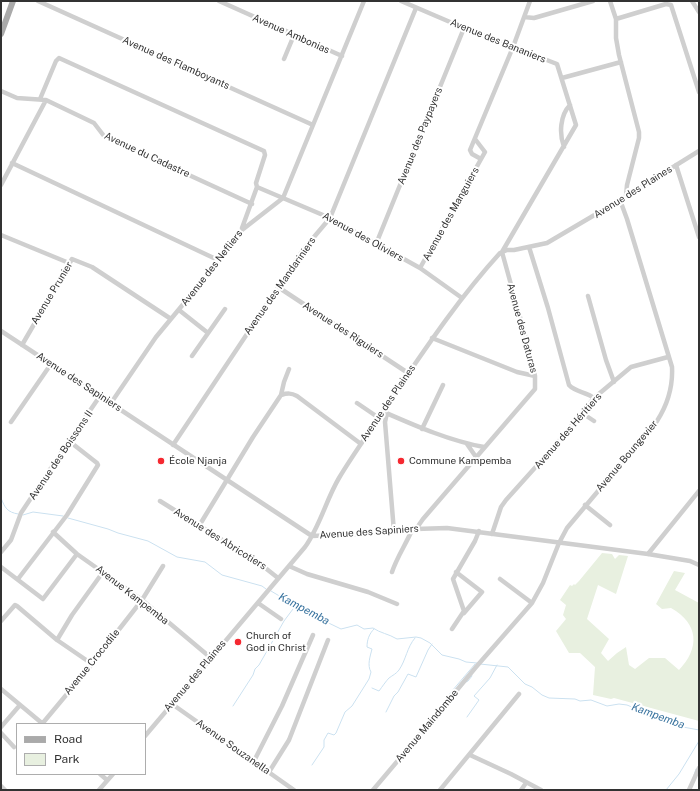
<!DOCTYPE html>
<html>
<head>
<meta charset="utf-8">
<style>
  body { margin:0 }
  #map { position:relative; width:700px; height:791px; overflow:hidden; background:#fff; font-family:"Public Sans",sans-serif }
  canvas { display:block }
  .frame { position:absolute; inset:0; border:2px solid #323232; pointer-events:none }
  .legend { position:absolute; left:16px; top:723px; width:130px; height:52px; box-sizing:border-box; background:#fff; border:1px solid #adadad; margin:0; padding:5px 7px; list-style:none; font-size:12px; color:#323232 }
  .legend li { display:flex; align-items:center; gap:8px; height:20px }
  .legend b { width:20px; border:1px solid #adadad }
</style>
</head>
<body>
<div id="map">
<canvas width="700" height="791"></canvas>
<div class="frame"></div>
<ul class="legend">
<li><b style="height:5px;background:#aaa"></b>Road</li>
<li><b style="height:11px;background:#e8f0e0"></b>Park</li>
</ul>
</div>
<script>
const c = document.querySelector('canvas').getContext('2d');
c.lineJoin = 'round';
function fillPath(path, color) { c.fillStyle = color; c.fill(path, 'evenodd'); }
function stroke(path, color, width, dash) { c.strokeStyle = color; c.lineWidth = width; c.lineCap = dash ? 'butt' : 'round'; c.setLineDash(dash || []); c.stroke(path); }
function label(font, color, halo, rows, align = 'center') {
  c.font = font + ' "Public Sans",sans-serif'; c.lineWidth = 4; c.setLineDash([]); c.textBaseline = 'middle'; c.strokeStyle = halo; c.fillStyle = color; for (const [text, x, y, turn = 0] of rows) {
    c.save(); c.translate(x, y); c.rotate((+turn || 0) * Math.PI / 180); c.textAlign = isNaN(turn) ? turn : align; if (halo) c.strokeText(text, 0, 0); c.fillText(text, 0, 0); c.restore();
  }
}
fillPath(new Path2D(`
  M602 553 612 554 615 559 619 555 628 556 616 594 598 585 587 619 609 639 601 653 608 661 617 653 626 647 629 665 635 669 649 658H665L679 670C700 648 699 624 671 608L662 609 656 604 674 571 685 573 675 590 699 603V721L614 698 611 699 593 695 595 667 580 653H569L556 631 566 619 563 615 566 605 560 600 570 585 572 586 574 584 575 585 579 581Z`), '#e8f0e0');
stroke(new Path2D(`
  M1 498C5 508 7 512 18 514
  M23 515 33 512 63 516
  M68 518 108 529 118 533 148 541 177 557 205 562 222 575 262 586 266 589
  M271 591 308 613 341 629 357 625 364 629 373 628C380 633 389 634 397 639L416 637 421 638 430 643 442 655 459 659 466 662 477 663
  M480 664 508 667 525 684 532 687 542 695 549 698 575 699 580 701 591 700 607 706 619 704 627 705 639 710 645 714 669 722 683 727 699 730
  M466 682 468 681 472 676
  M372 688 379 691C382 687 386 681 389 678 393 675 396 674 399 670 406 660 407 647 415 638
  M446 698 475 664
  M233 706 253 675 255 669 259 665 284 621 296 605
  M386 712 394 696 398 692 408 674 416 677 428 650 432 644
  M467 717 479 700 474 696 490 678 497 665
  M312 765 324 747V740L328 733 334 735 336 733 345 712 352 706 369 679 371 672C367 665 370 657 372 649L367 647C367 640 369 634 374 629
  M694 775 696 769
  M666 790 679 774 699 741`), '#cbe1f0', 1);
stroke(new Path2D(`
  M38 1 313 125
  M219 1 342 56
  M401 1 464 28 557 64 576 125 502 252 528 346 535 376V389L423 519 416 529
  M610 1 616 19V38L619 55 639 132V138L627 185 626 196
  M692 1 699 12
  M524 17 534 18 593 1
  M616 19 666 4 671 5 699 92
  M284 59 294 35
  M562 78 621 62
  M1 91 17 98 46 100 94 123 104 136 252 204
  M40 99 56 61 59 58 264 151 265 155 256 183 257 187 242 228
  M564 147C559 134 560 115 570 105
  M481 159 472 154 470 150 513 47 530 1
  M12 163 218 260
  M676 165 699 237
  M1 185 46 100
  M257 187 330 218 420 268 462 298
  M1 235 69 263
  M376 244 464 28
  M529 247 548 308 569 385C575 392 587 392 594 398
  M420 268 485 152 475 139
  M278 287 408 373
  M588 296 606 360 614 382
  M179 310 208 333
  M1 331 312 536 357 534 416 529 447 528 648 554 690 561 699 565
  M432 338 517 372 535 376
  M22 345 72 259 92 267 171 319
  M192 356 225 309
  M281 395C288 393 291 393 297 396L361 444
  M111 403 156 337 209 273 242 230 283 198 364 1
  M357 403 379 418
  M384 412C416 426 450 441 484 447
  M387 413 385 422 394 532
  M582 413 594 421
  M11 422 51 364
  M422 429 443 385
  M467 444 476 457
  M173 445 303 250 330 218 416 8
  M160 501 259 563 278 578
  M585 505 610 525
  M199 526 253 437 281 395 284 382 289 369
  M53 532 77 554 142 600 211 658
  M492 534 501 507 506 500 559 441 594 398 631 367 668 357
  M1 552 11 540 21 513 69 441 100 396
  M648 554 699 491
  M289 566 307 574 368 592 397 604
  M1 567 43 599 77 554
  M392 572C397 557 406 544 412 530
  M456 572 482 592 464 613
  M18 579 67 515 98 465 97 463 69 441
  M500 579 532 603
  M258 603 281 619
  M1 621 15 605 17 606 57 640 92 664
  M452 629 464 611 453 579 475 541 479 531
  M57 640 72 615 103 572
  M1 689 43 724
  M172 704 294 790
  M42 724 92 664 142 600 163 566
  M1 727 20 705
  M1 733 14 747
  M145 736 305 547C320 526 326 500 339 478 355 451 374 426 391 399 425 349 459 298 500 253L507 250H514L547 243 620 200 699 151
  M470 755 511 774 541 790
  M254 761 282 706 313 635
  M269 772 289 740 328 640
  M100 774 107 780
  M1 786 5 790
  M99 790 113 774
  M373 790 428 725 476 667 532 603 543 583 559 543 567 528 657 421C668 404 673 387 672 367L627 219 620 200
  M440 790 519 694
  M521 790 526 783
  M689 790 699 768`), '#cfcfcf', 4.5);
stroke(new Path2D(`
  M1 34 13 1`), '#aaa', 6);
for (const [x, y, r, color] of [
  [161,461,4,"#f52830"],
  [401,461,4,"#f52830"],
  [238,642,4,"#f52830"]
]) { const dot = new Path2D(); dot.arc(x, y, r, 0, 2 * Math.PI); c.fillStyle = color; c.fill(dot); stroke(dot, '#fff', 1.5); }
label('10px', '#323232', '#fff', [
  ["Avenue Ambonias",291,34,24],
  ["Avenue des Bananiers",498,41,22],
  ["Avenue des Flamboyants",176,63,24],
  ["Avenue des Paypayers",420,136,-68],
  ["Avenue du Cadastre",147,155,25],
  ["Avenue des Plaines",633,192,-32],
  ["Avenue des Manguiers",451,214,-61],
  ["Avenue des Oliviers",363,237,29],
  ["Avenue des Nefliers",212,268,-52],
  ["Avenue des Mandariniers",280,286,-55],
  ["Avenue Prunier",52,293,-59],
  ["Avenue des Daturas",522,328,75],
  ["Avenue des Riguiers",343,330,33],
  ["Avenue des Sapiniers",79,382,33],
  ["Avenue des Plaines",388,403,-56],
  ["Avenue des Héritiers",568,431,-49],
  ["Avenue des Boissons II",61,455,-56],
  ["Avenue Boungevier",627,456,-50],
  ["Avenue des Sapiniers",369,532,-4],
  ["Avenue des Abricotiers",220,539,32],
  ["Avenue Kampemba",132,595,38],
  ["Avenue Crocodile",92,662,-51],
  ["Avenue des Plaines",195,676,-50],
  ["Avenue Maindombe",427,726,-50],
  ["Avenue Souzanella",233,747,35]
]);
label('10px', '#323232', '#fff', [
  ["École Njanja",169,461],
  ["Commune Kampemba",409,461],
  ["Church of",246,636],
  ["God in Christ",246,648]
], 'left');
label('italic 11px', '#37729e', '#fff', [
  ["Kampemba",304,609,28],
  ["Kampemba",658,716,20]
]);
</script>
</body>
</html>
